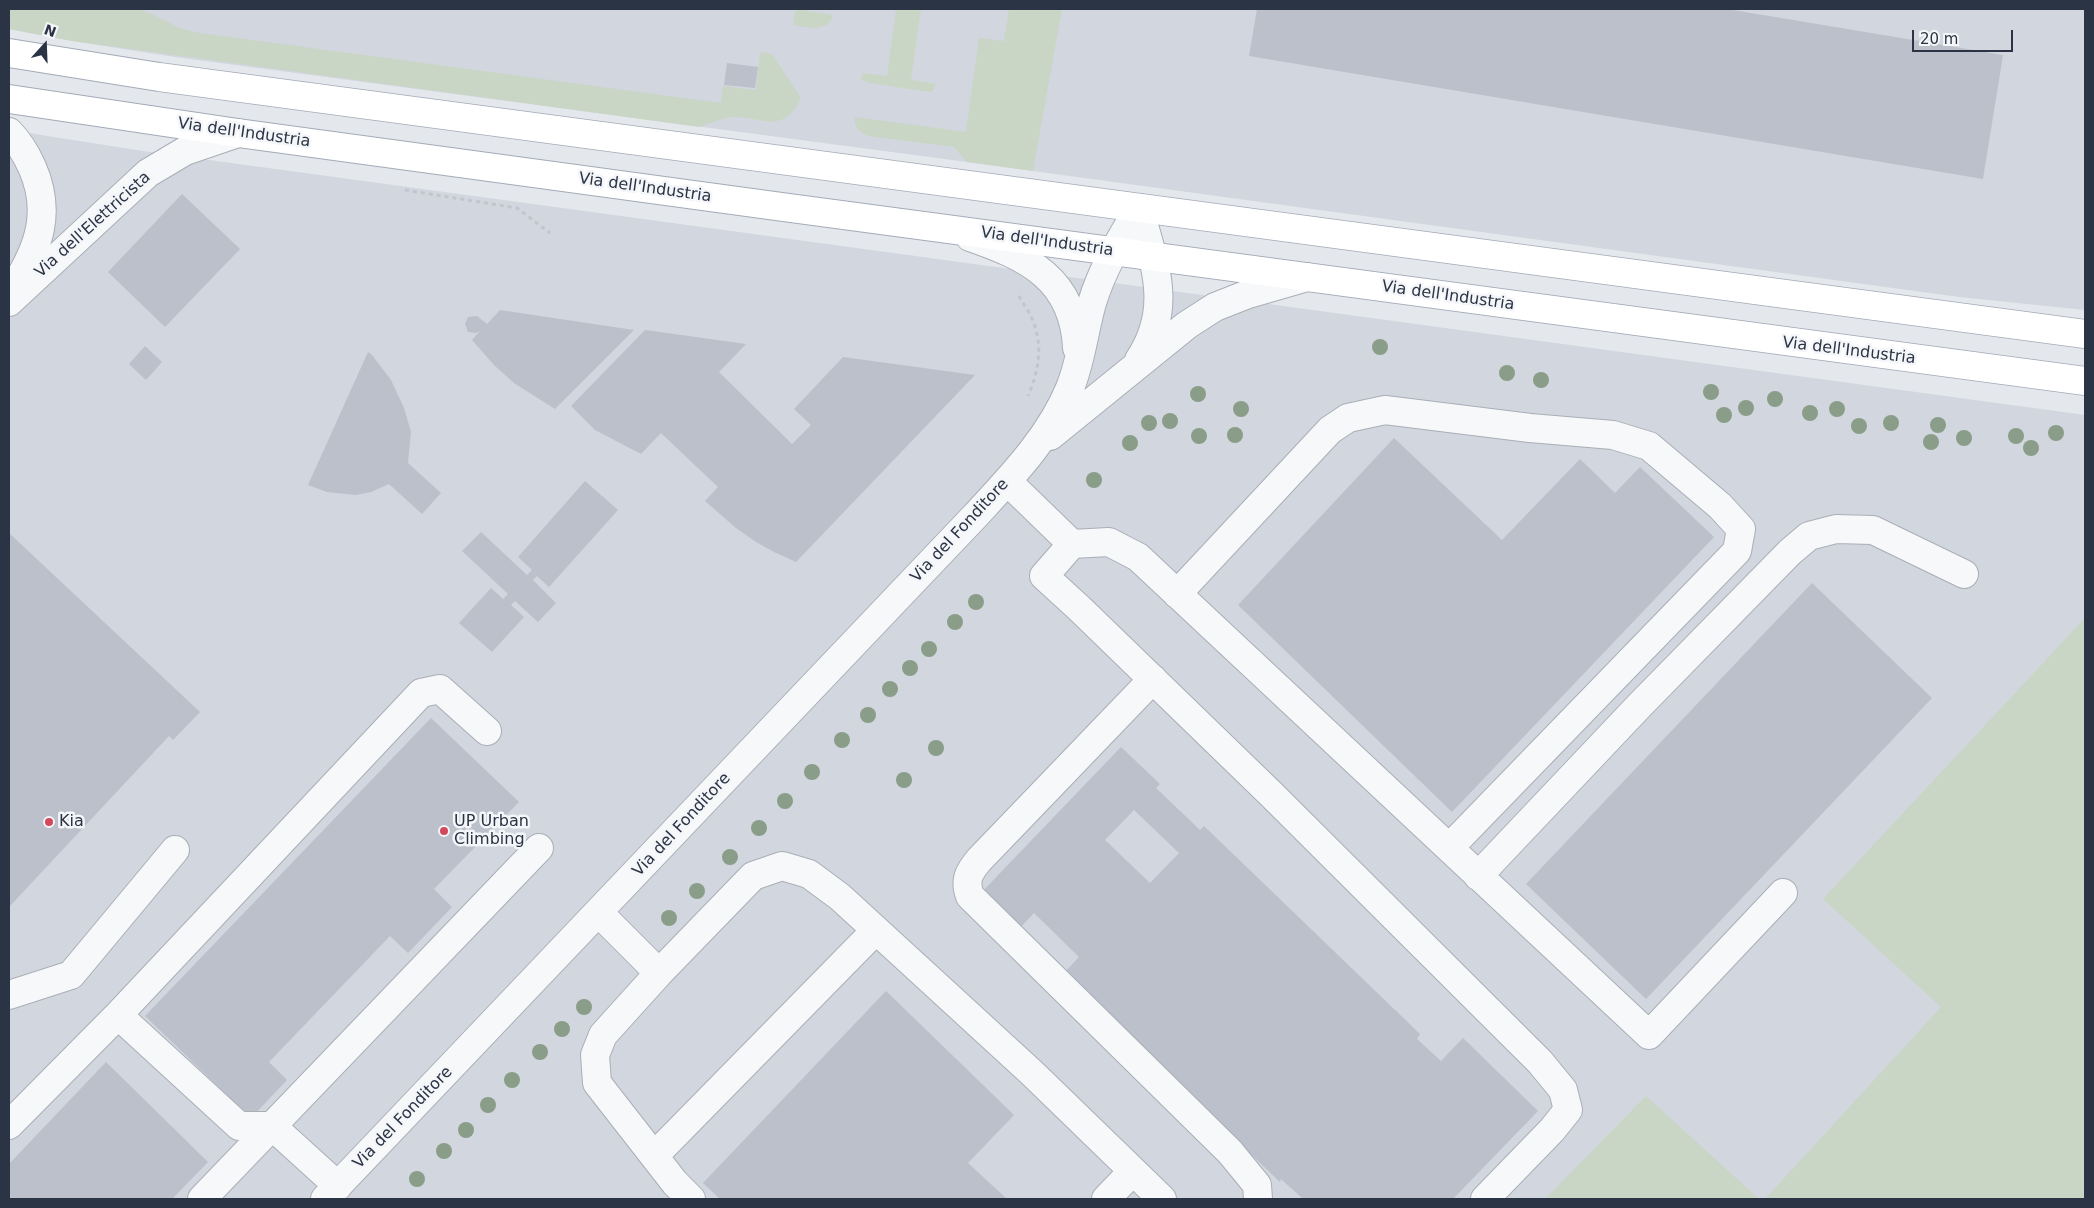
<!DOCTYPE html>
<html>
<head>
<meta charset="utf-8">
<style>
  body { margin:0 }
  #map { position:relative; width:2094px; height:1208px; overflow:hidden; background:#e4e7ec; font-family:"DejaVu Sans",sans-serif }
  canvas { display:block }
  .frame { position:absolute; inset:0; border:10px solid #2b3445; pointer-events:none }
  .north { position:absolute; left:20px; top:20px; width:50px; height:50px; -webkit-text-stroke:4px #f4f6f9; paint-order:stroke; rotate:20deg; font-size:14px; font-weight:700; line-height:20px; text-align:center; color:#2b3445 }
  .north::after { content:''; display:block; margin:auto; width:18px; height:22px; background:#2b3445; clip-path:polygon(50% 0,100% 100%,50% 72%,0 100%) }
  .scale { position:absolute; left:1912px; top:30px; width:101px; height:22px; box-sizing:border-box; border:2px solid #2b3445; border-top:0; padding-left:6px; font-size:15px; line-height:18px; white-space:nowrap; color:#2b3445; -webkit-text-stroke:4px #f4f6f9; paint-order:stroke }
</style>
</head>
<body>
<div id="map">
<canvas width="2094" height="1208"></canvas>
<div class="frame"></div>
<div class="north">N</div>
<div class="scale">20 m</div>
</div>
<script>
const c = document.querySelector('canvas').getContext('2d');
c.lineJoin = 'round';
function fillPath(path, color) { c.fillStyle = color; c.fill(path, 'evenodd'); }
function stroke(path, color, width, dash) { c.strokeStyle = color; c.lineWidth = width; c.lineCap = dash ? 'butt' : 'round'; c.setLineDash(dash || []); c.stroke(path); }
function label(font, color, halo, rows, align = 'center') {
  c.font = font + ' "DejaVu Sans",sans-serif'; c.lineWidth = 5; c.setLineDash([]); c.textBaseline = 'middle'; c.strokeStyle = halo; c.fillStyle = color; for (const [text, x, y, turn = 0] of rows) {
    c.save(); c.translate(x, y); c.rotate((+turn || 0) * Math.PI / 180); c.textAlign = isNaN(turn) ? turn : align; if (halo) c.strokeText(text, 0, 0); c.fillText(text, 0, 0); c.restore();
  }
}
fillPath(new Path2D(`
  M9 9H2085V310L1959 297 967 162 175 57 72 41 9 29Z
  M9 130 143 151 2085 415V1199H9Z`), '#d2d6de');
fillPath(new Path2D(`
  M9 9H141L180 28 200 33 721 103 723 86 756 90 760 52 772 54 801 98C783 136 762 116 733 117 722 118 709 124 699 127L72 41 9 29Z
  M796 9H808V11L832 15 833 17C825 33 808 27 793 25Z
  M896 9H921L911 80 936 84 933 90 930 92 869 83 861 79 863 73 887 76Z
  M1009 9H1062L1033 171 967 162 954 147 868 136C859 132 854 127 855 117L966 132 979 38 1004 41Z
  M2085 618V1199H1765L1941 1007 1823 899Z
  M1646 1096 1759 1199H1545Z`), '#c9d6c5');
fillPath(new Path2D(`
  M1257 9H1727L2003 55 1983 179 1249 56Z
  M727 63 758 67 755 88 724 85Z
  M182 194 240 249 165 327 108 272Z
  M500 310 634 330 555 409 514 383 494 365 472 340 480 331 476 333 468 332 465 324 468 317 477 316 487 324Z
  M645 330 746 344 719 372 792 444 811 425 794 409 843 357 975 375 796 562 774 552 756 542 736 528 705 501 718 487 661 433 641 454 595 430 571 406Z
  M145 346 162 362 146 380 129 364Z
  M368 352 372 355 391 380 404 408 411 432 408 463 441 493 422 514 389 484 371 492 356 495 327 492 308 485Z
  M1394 438 1502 540 1580 459 1615 493 1640 467 1714 537 1452 812 1238 605Z
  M585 481 618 510 549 587 537 576 533 580 556 603 538 622 515 601 511 605 524 617 492 652 459 623 491 588 503 599 508 594 462 551 481 532 527 575 532 570 518 557Z
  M9 533 200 712 173 740 169 736 9 907Z
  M1812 583 1932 698 1646 999 1526 884Z
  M431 718 519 802 434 889 452 907 408 953 390 936 269 1062 287 1080 251 1118 145 1016Z
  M1121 747 1160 784 1156 788 1200 830 1204 826 1420 1034 1417 1039 1441 1061 1463 1038 1538 1111 1453 1199H1303L1281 1179 1280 1182 1063 974 1079 957 1034 913 1016 932 979 895ZM1134 810 1179 853 1150 883 1105 840Z
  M886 991 1014 1115 968 1163 1007 1199H720L703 1183Z
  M106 1062 208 1162 172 1199H9V1164Z`), '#bbc0ca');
const minor = new Path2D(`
  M9 132C19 142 26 154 32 167 52 212 39 248 14 287
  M1139 208C1154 263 1174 307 1139 360
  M970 237C1028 257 1074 279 1077 348
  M9 302 148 173 185 151 238 133
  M1050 436 1187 325 1215 307 1248 294 1307 277
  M1007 481 1072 544
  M1177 594 1330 430 1348 418 1385 410 1530 428 1613 435 1649 446 1720 506 1741 529 1737 551 1449 848
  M1153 679 979 860C969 872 964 880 970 896L1230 1152 1257 1185 1258 1199
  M1478 876 1639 706 1790 552 1809 536 1836 529 1873 530 1964 574
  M598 912 659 973 753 876 782 866 809 874 840 897 1032 1073 1162 1199
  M659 973 603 1035 595 1055 597 1083 675 1183 691 1199
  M9 995 71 975 175 850
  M9 1125 118 1015
  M655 1155 876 930
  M338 1186 272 1126H239L118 1015 421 693 440 689 487 731
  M202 1199 539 848
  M325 1199 976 515C1011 477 1050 437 1070 388 1081 361 1084 331 1092 303 1102 269 1121 238 1139 208
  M1106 1199 1133 1171
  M1485 1199 1552 1130 1568 1110 1563 1090 1540 1062 1271 794 1079 608 1044 576 1072 544 1109 542 1138 557 1649 1035 1783 893`);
const major = new Path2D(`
  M9 53 159 77 2085 334
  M9 99 238 133 790 208 2085 381`);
stroke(minor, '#a9aeb7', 30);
stroke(major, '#a3abb8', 30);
stroke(new Path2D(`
  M405 190 517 208 550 233
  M1019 296C1024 305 1031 314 1034 324 1043 347 1038 374 1028 396`), '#c2c5cb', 3, [4, 4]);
stroke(minor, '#f7f8fa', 28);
stroke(major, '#fff', 28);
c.fillStyle = '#899d89';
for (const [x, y] of [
  [1380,347],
  [1507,373],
  [1541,380],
  [1711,392],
  [1198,394],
  [1775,399],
  [1746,408],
  [1241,409],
  [1837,409],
  [1810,413],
  [1724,415],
  [1170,421],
  [1149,423],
  [1891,423],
  [1938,425],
  [1859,426],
  [2056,433],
  [1235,435],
  [1199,436],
  [2016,436],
  [1964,438],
  [1931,442],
  [1130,443],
  [2031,448],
  [1094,480],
  [976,602],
  [955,622],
  [929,649],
  [910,668],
  [890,689],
  [868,715],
  [842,740],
  [936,748],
  [812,772],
  [904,780],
  [785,801],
  [759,828],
  [730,857],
  [697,891],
  [669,918],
  [584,1007],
  [562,1029],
  [540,1052],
  [512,1080],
  [488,1105],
  [466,1130],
  [444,1151],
  [417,1179]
]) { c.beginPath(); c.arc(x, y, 8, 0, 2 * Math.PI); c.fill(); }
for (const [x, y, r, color] of [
  [49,822,5,"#d1495b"],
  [444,831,5,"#d1495b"]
]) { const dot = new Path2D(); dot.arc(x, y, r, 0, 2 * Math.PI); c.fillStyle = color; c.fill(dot); stroke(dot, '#f4f6f9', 2); }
label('16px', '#2b3445', '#f4f6f9', [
  ["Via dell'Industria",244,133,8],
  ["Via dell'Industria",645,188,8],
  ["Via dell'Elettricista",93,225,-42],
  ["Via dell'Industria",1047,242,8],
  ["Via dell'Industria",1448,296,8],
  ["Via dell'Industria",1849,351,7],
  ["Via del Fonditore",960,531,-47],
  ["Via del Fonditore",682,825,-47],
  ["Via del Fonditore",403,1118,-46]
]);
label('16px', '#2b3445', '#f4f6f9', [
  ["Kia",59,822],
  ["UP Urban",454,822],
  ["Climbing",454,840]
], 'left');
</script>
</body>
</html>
